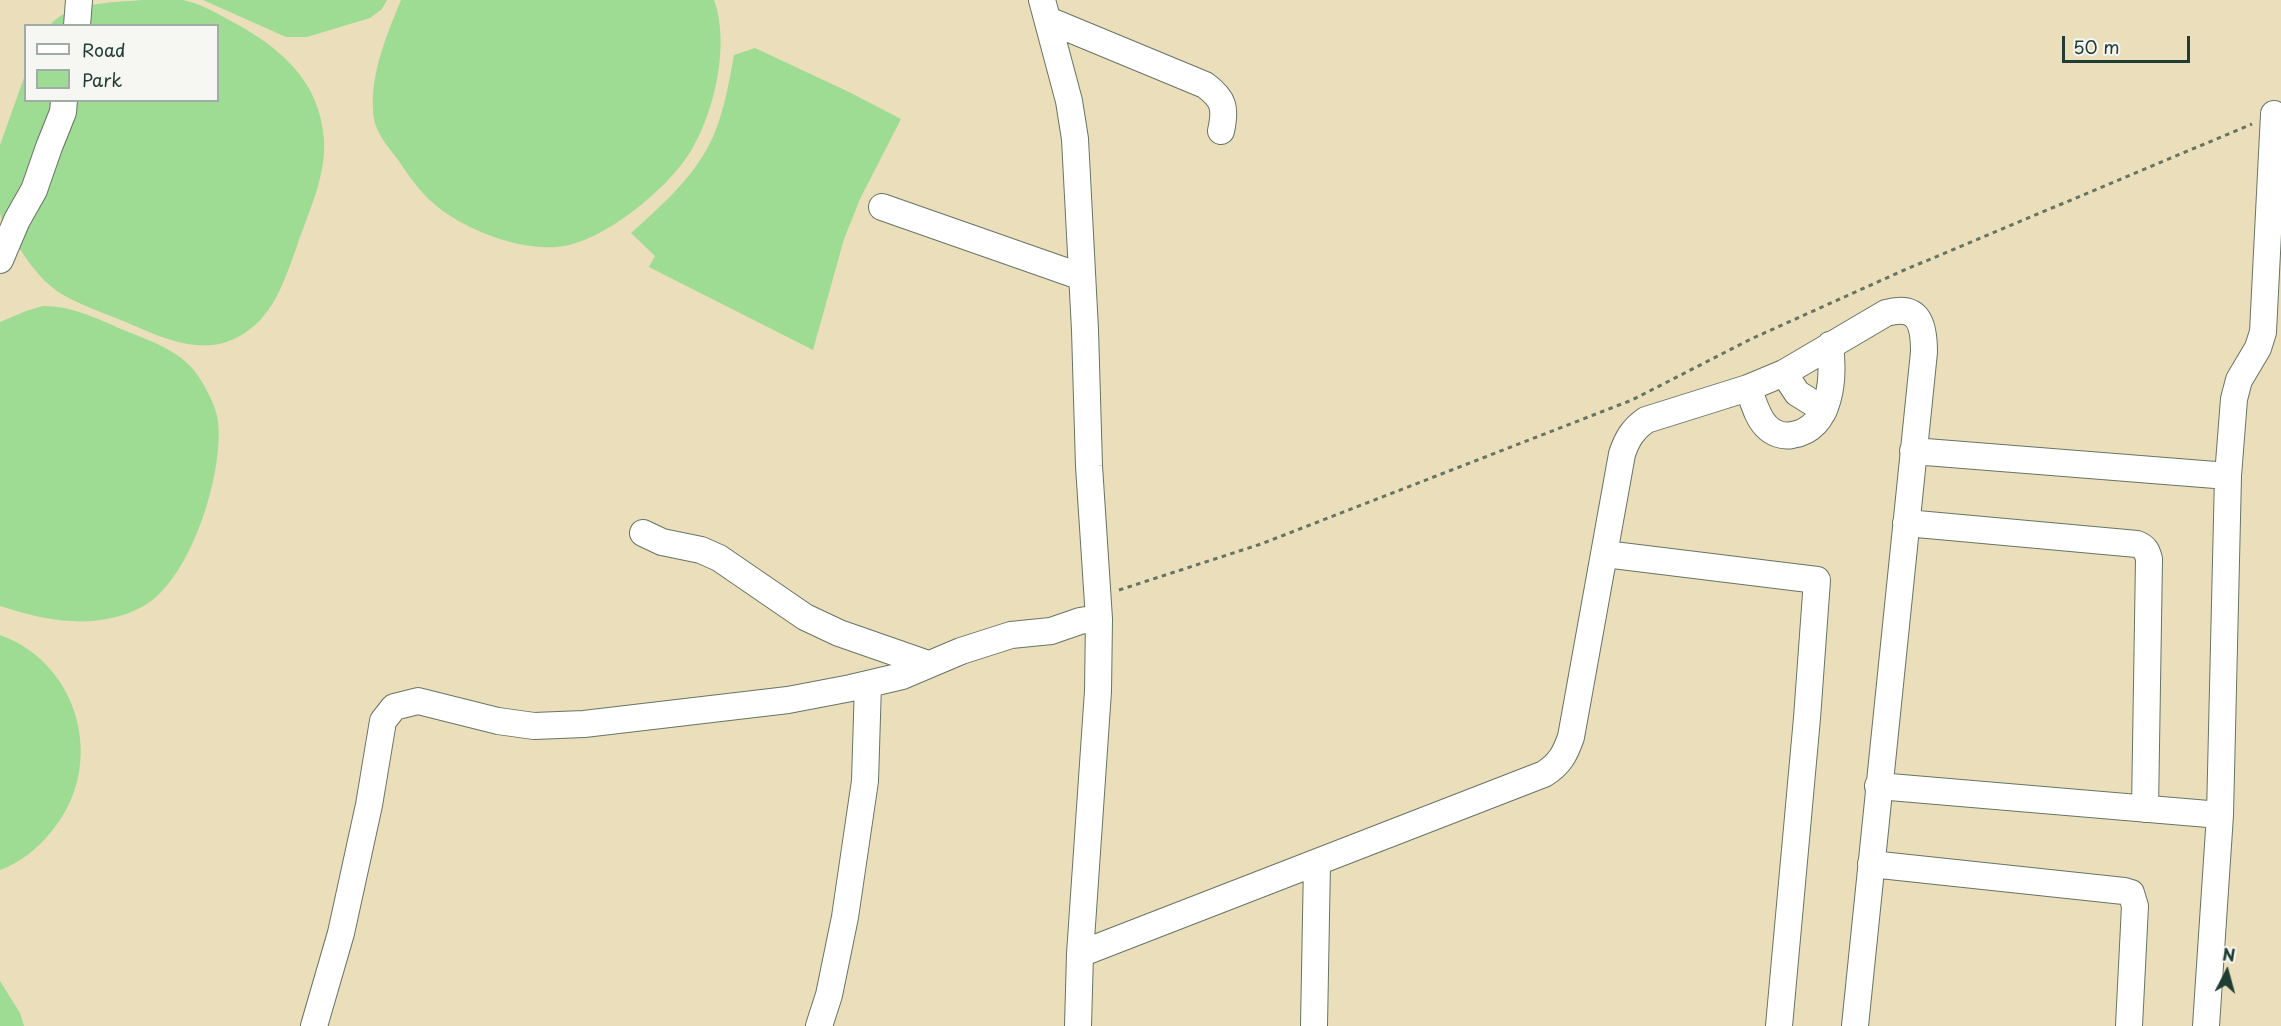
<!DOCTYPE html>
<html>
<head>
<meta charset="utf-8">
<style>
  body { margin:0 }
  #map { position:relative; width:2281px; height:1026px; overflow:hidden; background:#ebdebb; font-family:"Playpen Sans",sans-serif }
  canvas { display:block }
  .legend { position:absolute; left:24px; top:24px; width:195px; height:78px; box-sizing:border-box; background:#f6f6f2; border:2px solid #a0aca6; margin:0; padding:8px 10px; list-style:none; font-size:18px; color:#1f3d34 }
  .legend li { display:flex; align-items:center; gap:12px; height:30px }
  .legend b { width:30px; border:2px solid #a0aca6 }
  .north { position:absolute; left:2197px; top:942px; width:60px; height:60px; -webkit-text-stroke:4px #f6f6f2; paint-order:stroke; rotate:6deg; font-size:16px; font-weight:700; line-height:24px; text-align:center; color:#1f3d34 }
  .north::after { content:''; display:block; margin:auto; width:21px; height:27px; background:#1f3d34; clip-path:polygon(50% 0,100% 100%,50% 72%,0 100%) }
  .scale { position:absolute; left:2062px; top:36px; width:128px; height:27px; box-sizing:border-box; border:3px solid #1f3d34; border-top:0; padding-left:8px; font-size:18px; line-height:21px; white-space:nowrap; color:#1f3d34; -webkit-text-stroke:4px #f6f6f2; paint-order:stroke }
</style>
</head>
<body>
<div id="map">
<canvas width="2281" height="1026"></canvas>
<ul class="legend">
<li><b style="height:8px;background:#fff"></b>Road</li>
<li><b style="height:16px;background:#9ddc92"></b>Park</li>
</ul>
<div class="north">N</div>
<div class="scale">50 m</div>
</div>
<script>
const c = document.querySelector('canvas').getContext('2d');
c.lineJoin = 'round';
function fillPath(path, color) { c.fillStyle = color; c.fill(path, 'evenodd'); }
function stroke(path, color, width, dash) { c.strokeStyle = color; c.lineWidth = width; c.lineCap = dash ? 'butt' : 'round'; c.setLineDash(dash || []); c.stroke(path); }
fillPath(new Path2D(`
  M142 0C155 0 170 0 183 0 199 3 215 12 229 20 279 46 321 81 324 141 326 177 308 213 297 246 284 281 273 320 236 338 200 356 161 337 128 323 107 314 85 307 65 296 36 280 19 247 2 220L0 213V145L25 75 26 100H218V26L50 25C71 1 113 3 142 0Z
  M203 0H387L382 9 370 18 307 37H286Z
  M401 0H714C730 43 715 110 692 149 671 186 607 239 564 246 523 253 464 230 433 203 419 191 407 173 396 157 385 143 373 129 373 109 371 72 387 34 401 0Z
  M755 48 849 92 901 119 860 199 844 239 813 350 649 267 655 256 631 233C658 209 686 184 704 154 722 125 728 88 734 55Z
  M43 306C72 306 96 318 121 329 145 339 174 348 192 368 203 381 216 405 218 421 224 473 191 581 142 607 96 631 46 621 0 606V322L26 311Z
  M0 635C81 664 107 767 51 832 38 848 20 863 0 870Z
  M0 981 20 1013 24 1026H0Z`), '#9ddc92');
const minor = new Path2D(`
  M1042 0 1069 101 1075 139 1085 330 1089 466 1099 619 1098 691 1080 954 1078 1026
  M1048 20 1205 85C1224 99 1226 108 1221 131
  M77 26 79 0
  M882 207 1082 277
  M0 260 17 220 34 190 49 147 63 112 64 100
  M1784 373 1797 393 1824 410
  M1748 388C1753 400 1757 417 1766 426 1772 433 1783 437 1792 435 1832 429 1834 377 1830 345
  M1913 451 2228 476
  M1906 523 2137 544C2145 547 2147 551 2149 559L2145 809
  M643 533 662 542 701 550 719 558 805 617 839 633 928 664
  M1605 554 1817 580 1807 718 1779 1026
  M1878 786 2220 815
  M1871 864 2124 891 2131 893 2135 906 2129 1026
  M1080 954 1544 774C1560 764 1565 754 1571 737L1622 454C1627 439 1633 429 1646 420L1748 388 1784 373 1886 313C1919 304 1924 324 1924 352L1855 1026
  M314 1026 341 933 369 805 383 721 394 707 418 701 498 721 534 726 584 724 788 700 851 688 902 676 961 651 1011 635 1051 631 1080 621 1098 618
  M819 1026 829 995 845 917 865 781 868 684
  M1314 1026 1317 863
  M2206 1026 2220 815 2228 476 2234 399 2239 380 2258 348 2263 332 2274 114`);
stroke(minor, '#667563', 28);
stroke(new Path2D(`
  M1119 590 1261 544 1632 400 1751 339 1902 271 2252 124`), '#667563', 3, [4.5, 4.5]);
stroke(minor, '#fff', 26);
</script>
</body>
</html>
